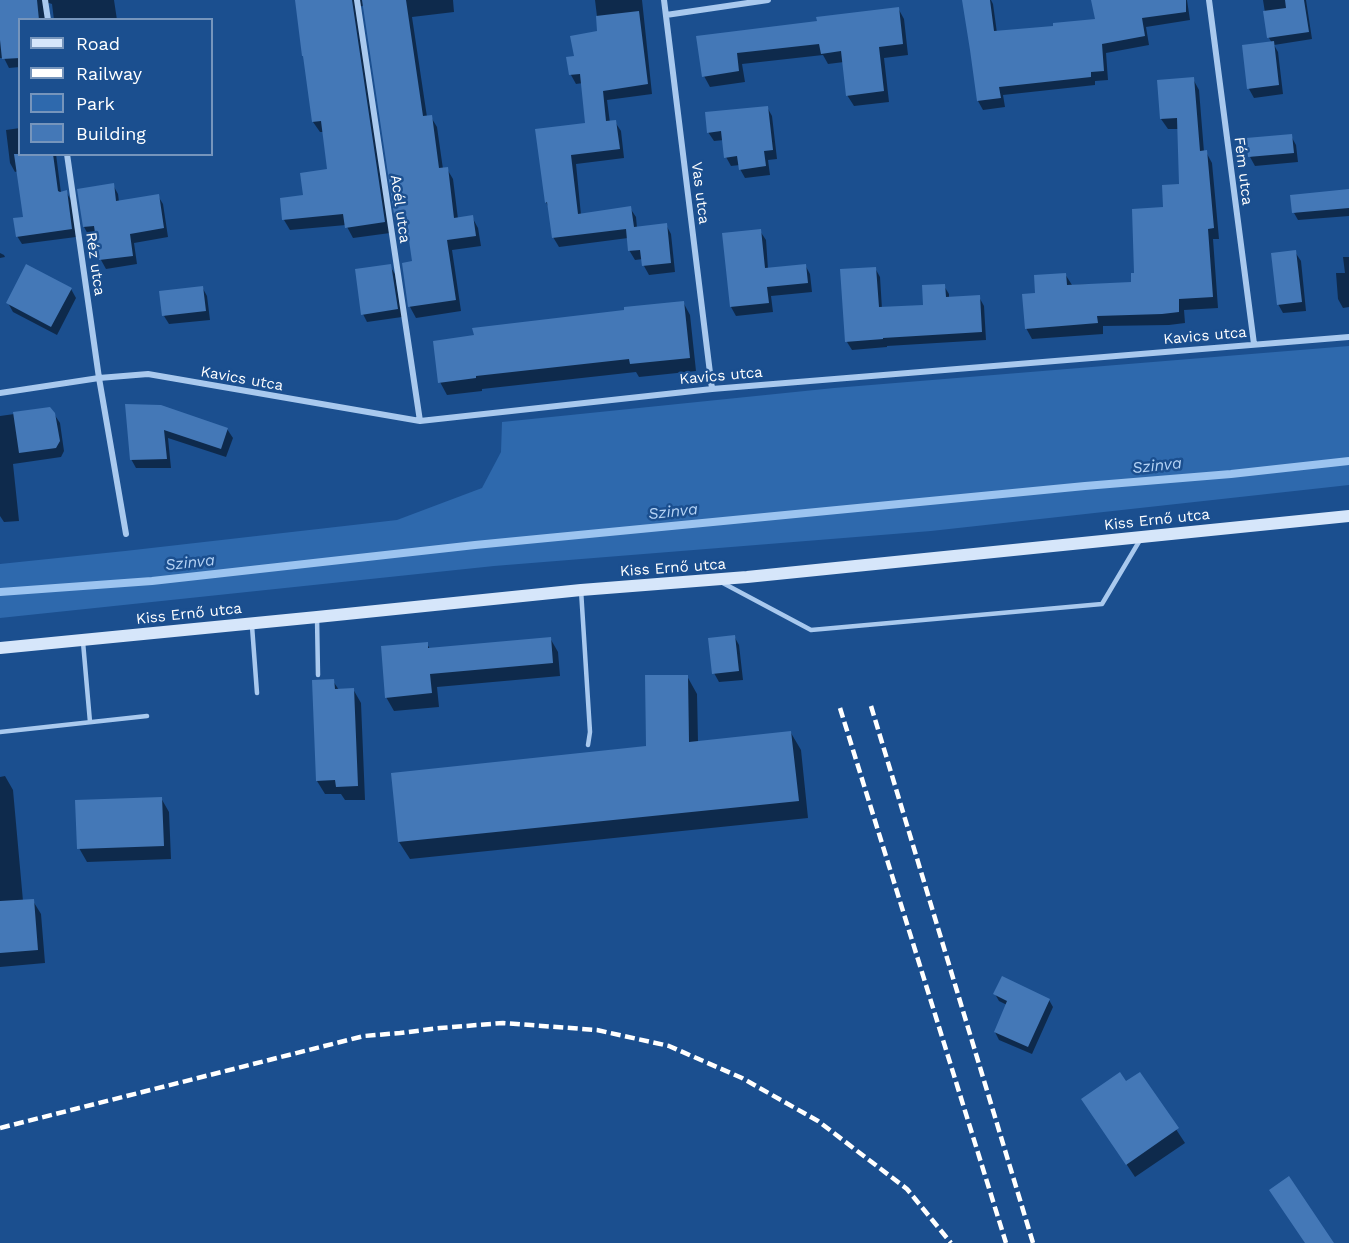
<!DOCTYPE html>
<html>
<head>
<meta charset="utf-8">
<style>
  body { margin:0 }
  #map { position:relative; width:1349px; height:1243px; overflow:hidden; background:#1b4f8f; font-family:"Work Sans",sans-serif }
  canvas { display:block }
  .legend { position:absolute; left:18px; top:18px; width:195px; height:138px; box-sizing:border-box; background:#1b4f8f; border:2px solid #7695bc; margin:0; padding:8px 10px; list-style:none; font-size:18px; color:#fff }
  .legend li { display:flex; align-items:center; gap:12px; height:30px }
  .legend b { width:30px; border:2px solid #7695bc }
</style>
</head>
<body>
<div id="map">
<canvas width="1349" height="1243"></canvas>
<ul class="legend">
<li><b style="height:8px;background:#d6e6fa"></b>Road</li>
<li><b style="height:8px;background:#fff"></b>Railway</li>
<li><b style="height:16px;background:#2e69ad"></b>Park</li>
<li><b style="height:16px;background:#4478b7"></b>Building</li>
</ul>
</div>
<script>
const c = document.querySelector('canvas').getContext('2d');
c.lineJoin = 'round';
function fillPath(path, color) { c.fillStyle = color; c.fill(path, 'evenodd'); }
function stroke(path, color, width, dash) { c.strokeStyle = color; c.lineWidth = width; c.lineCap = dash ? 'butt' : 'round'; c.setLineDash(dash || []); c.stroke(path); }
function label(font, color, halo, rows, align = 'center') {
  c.font = font + ' "Work Sans",sans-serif'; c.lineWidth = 5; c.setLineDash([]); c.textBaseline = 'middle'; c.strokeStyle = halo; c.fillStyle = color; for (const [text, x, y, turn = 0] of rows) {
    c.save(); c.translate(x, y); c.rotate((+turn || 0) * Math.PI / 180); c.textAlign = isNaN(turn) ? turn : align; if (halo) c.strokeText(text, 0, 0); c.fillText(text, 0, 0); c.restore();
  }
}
fillPath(new Path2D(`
  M1349 346V485L931 531 494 566 0 618V564L125 551 397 520 482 488 501 452 502 422 834 388Z`), '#2e69ad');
fillPath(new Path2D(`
  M0 0H114L117 20H54L52 4 49 3 46 5 45 20H20V67L9 68 4 58H0Z
  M297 0H453L454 12 412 17 427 117H431L437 127 443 169H447L453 179 458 219 472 217 478 228 481 246 452 250 461 311 416 318 410 307 403 264 414 263 409 230 403 231 397 220 365 5 359 7 390 233 353 238 346 225 290 230 284 220 329 171 324 132H320L313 122Z
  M595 0H642L652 94 607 100 610 123 615 122 621 131 624 158 576 164 581 215 630 208 636 217 637 228 666 225 671 234 675 272 649 275 644 266 643 259 635 260 629 250 628 238 559 247 553 237 549 208 546 202 587 125 583 83 576 84 571 75 568 59 576 57 599 33Z
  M964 0H991L993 4 997 33 1055 28 1096 21 1093 0H1187L1190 20 1146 27 1149 45 1106 53 1108 80 1095 81V85L1003 95 1005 107 983 110 978 101Z
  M1263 0H1306L1312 39 1274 45 1278 52 1283 94 1254 98 1249 89 1272 43 1269 38Z
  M898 8 904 19 908 55 884 58 889 102 854 106 847 95 844 62 828 64 823 55 742 64 745 82 710 87 704 76 698 37 818 22Z
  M1193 79 1199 90 1204 152H1206L1212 163 1219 239H1213L1218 308 1184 310 1185 323 1169 325 1103 326V334L1032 339 1026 328 1037 294 1065 274 1072 285 1133 283 1164 209 1181 186 1179 129H1168L1161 119Z
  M767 107 772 116 777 159 768 160 770 175 745 178 740 169V165L731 166 726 157 724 140 714 141 708 132Z
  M20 128V154H56L61 193 66 192 71 200 76 237 22 244 17 236 24 218 18 171 15 172 10 163 6 130Z
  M1291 136 1296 145 1298 162 1255 166 1250 157Z
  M113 185 118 194 119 202 158 196 163 204 168 237 134 243 137 264 106 269 101 260 97 235 89 236 84 227Z
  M1349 191V216L1298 220 1294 213Z
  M760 231 766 240 768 269 805 265 810 274 812 292 771 296 773 312 736 316 731 307Z
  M1295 252 1301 261 1306 311 1283 313 1278 304Z
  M0 253 4 255 5 257 0 258Z
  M1343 257H1349V307L1343 308 1338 299 1336 273H1345Z
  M390 266 395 274 402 317 367 322 363 314Z
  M875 268 880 277 882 309 924 307 944 286 949 294V299L979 297 984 306 986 340 887 346V347L852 350 847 342Z
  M202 287 207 296 210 320 169 324 164 316Z
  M71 289 76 298 57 335 13 312 8 303Z
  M683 302 690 315 696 371 639 377 636 372 482 389V391L447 395 440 382 626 311Z
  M127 406 227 429 233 438 226 457 168 438 171 468H136L131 459Z
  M50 409 54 414 60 423 64 451 61 457 13 464 19 521 4 522 0 516V416Z
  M734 636 739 645 743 680 719 682 714 673Z
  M550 638 558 652 560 676 437 687 439 707 394 711 386 697 427 644 430 649Z
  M687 676 697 694 698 742 791 733 801 750 808 818 410 859 399 842 648 747Z
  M333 681 339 690 353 689 361 703 365 800H345L341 794H325L317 781Z
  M5 776 13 790 23 901H33L41 914 45 963 0 967V777Z
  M161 798 169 812 171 859 87 862 79 848Z
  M995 994 1049 1000 1053 1007 1032 1054 999 1040 995 1032 1007 1005 999 1001Z
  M1140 1074 1185 1143 1135 1177 1083 1099 1125 1083Z`), '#0007');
stroke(new Path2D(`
  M0 592 152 581 475 545 1085 486 1231 474 1349 461`), '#9cc4f0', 8);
fillPath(new Path2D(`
  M0 0H37L39 20H20V58L2 59 0 40Z
  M295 0H352L385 222 345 228 343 214 282 220 280 198 303 195 300 173 327 169 321 121 312 122 303 56H302Z
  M362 0H406L423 116 432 115 439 168 448 167 454 218 473 215 476 236 447 240 456 300 408 307 402 263 412 261 406 220 395 221Z
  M962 0H990L994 31 1053 26V23L1095 19 1091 0H1186V12L1142 18 1145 36 1102 44 1104 71 1091 72V77L999 87 1001 98 977 101 970 50Z
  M1285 0H1304L1309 32 1267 38 1263 11 1286 8Z
  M899 7 903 44 879 47 884 91 846 96 841 51 821 54 819 44 737 53 739 71 702 77 696 36 817 21 816 17Z
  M639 11 648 84 603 91 606 121 616 120 620 149 571 155 578 214 631 206 634 227 667 223 671 263 642 266 640 250 628 251 626 229 552 238 547 202 545 203 535 129 585 123 580 74 569 75 566 57 574 56 570 36 597 31 596 16Z
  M1274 41 1279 85 1247 89 1242 45Z
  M1194 77 1200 151 1207 150 1214 228 1208 229 1213 297 1179 299V312L1162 314 1097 316 1098 323 1025 329 1022 294 1035 293 1034 275 1066 273 1067 285 1131 282V273H1134L1132 209 1163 207 1162 185 1179 184 1177 118 1160 119 1157 80Z
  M768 106 773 150 764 151 766 166 739 170 737 156 724 158 721 131 707 133 705 112Z
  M1292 134 1294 153 1248 157 1246 138Z
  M14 154H53L58 191 60 192 67 190 72 229 16 237 13 218 23 217Z
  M114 183 116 201 159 194 164 228 130 234 133 256 99 260 94 226 83 227 77 189Z
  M1349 189V208L1292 213 1290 195Z
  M761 229 765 268 806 264 808 283 767 287 769 303 730 307 722 233Z
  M1296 250 1302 302 1277 305 1271 253Z
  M26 264 72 288 51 327 6 303Z
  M391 264 398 309 361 315 355 269Z
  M876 267 879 307 923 305 922 285 945 284 946 297 980 295 982 332 883 338V339L845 342 840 269Z
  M203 286 206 311 162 316 159 291Z
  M684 301 690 358 630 364 629 359 476 376V378L438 383 433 341 474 335 472 328 624 310V307Z
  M125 404 161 405 228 428 221 449 164 430 167 459 130 460Z
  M50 407 55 413 60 441 56 448 19 453 13 412Z
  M735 635 739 671 712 674 708 638Z
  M551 637 553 663 430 674 432 693 385 698 381 646 428 642V648Z
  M645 675H688L689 742 791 731 799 801 398 842 391 773 646 746Z
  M334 679 335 689 354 688 358 786 336 787 335 780 316 781 312 680Z
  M162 797 164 846 77 849 75 800Z
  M34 899 38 950 0 953V901Z
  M1002 976 1050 999 1028 1047 994 1032 1007 1001 993 994Z
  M1120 1072 1126 1081 1140 1072 1179 1128 1126 1165 1081 1099Z
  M1289 1176 1334 1243H1305L1269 1190Z`), '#4478b7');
stroke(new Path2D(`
  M721 582 811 630 1102 604 1140 540
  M581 590 590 732 588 745
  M317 617 318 675
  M252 626 257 693
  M83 642 90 722
  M0 732 147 716`), '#a9c9ee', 4.5);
stroke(new Path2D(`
  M45 0 48 20
  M357 0 420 421
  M664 0 712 389
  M1209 0 1254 344
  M666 15 768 0
  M67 154 99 378 126 534
  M0 393 99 378 148 374 420 421 712 389 1349 337`), '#a9c9ee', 6);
stroke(new Path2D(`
  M0 648 317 617 581 590 747 577 1349 516`), '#d6e6fa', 12);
stroke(new Path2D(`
  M871 706 1033 1243
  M840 708 1006 1243
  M0 1128 364 1036 400 1033 440 1028 503 1023 597 1030 669 1046 742 1078 818 1121 907 1189 951 1243`), '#fff', 4.5, [10, 4.5]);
label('15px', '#fff', '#1b4f8f', [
  ["Fém utca",1243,171,83],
  ["Vas utca",700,193,83],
  ["Acél utca",400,209,82],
  ["Réz utca",95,264,82],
  ["Kavics utca",1205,336,-5],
  ["Kavics utca",721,376,-5],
  ["Kavics utca",242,379,10],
  ["Kiss Ernő utca",1157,520,-6],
  ["Kiss Ernő utca",673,568,-4],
  ["Kiss Ernő utca",189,614,-6]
]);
label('italic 16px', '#b5d3f5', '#1b4f8f', [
  ["Szinva",1157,466,-6],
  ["Szinva",673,512,-6],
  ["Szinva",190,563,-6]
]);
</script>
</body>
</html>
